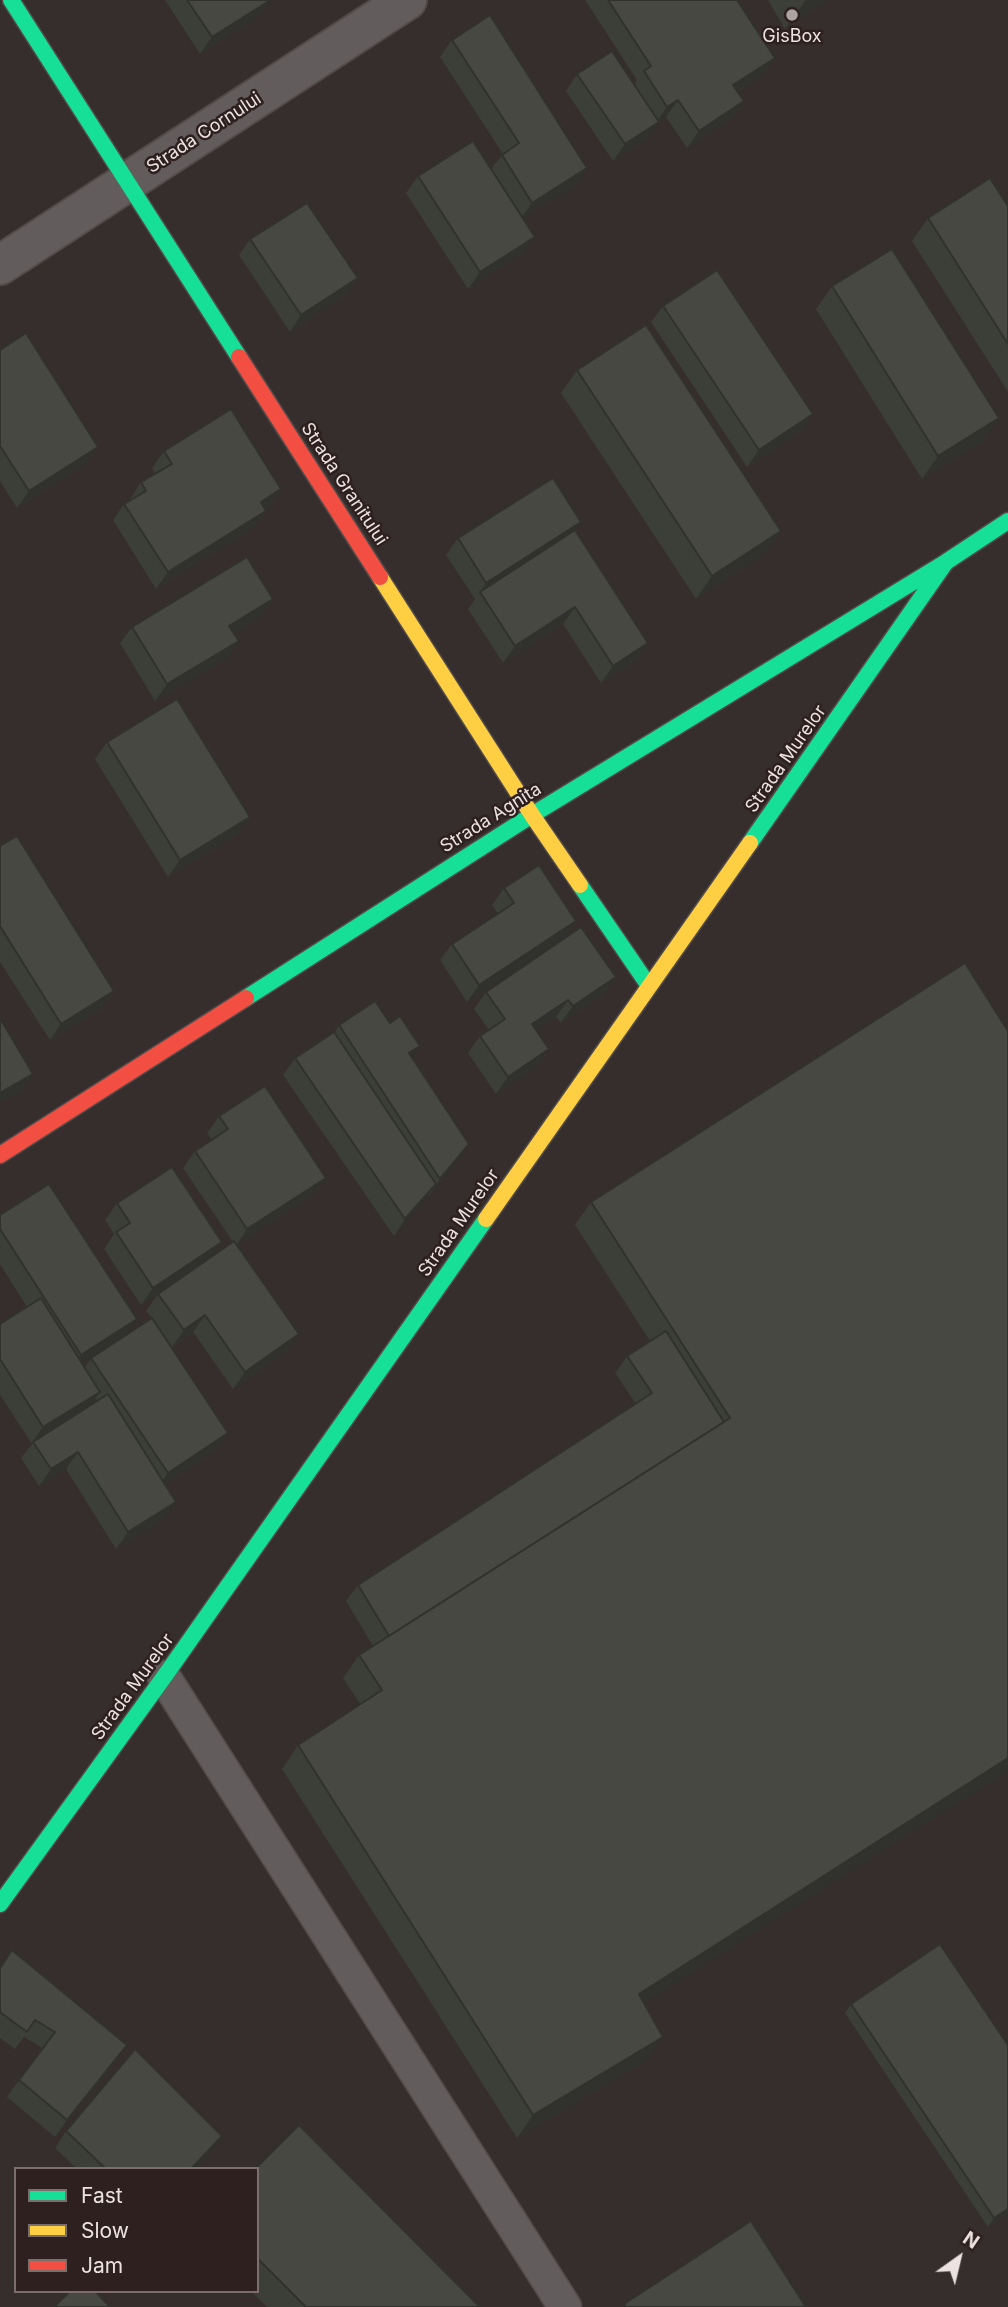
<!DOCTYPE html>
<html>
<head>
<meta charset="utf-8">
<style>
  body { margin:0 }
  #map { position:relative; width:1008px; height:2307px; overflow:hidden; background:#362e2c; font-family:Inter,sans-serif }
  canvas { display:block }
  .legend { position:absolute; left:14px; top:2167px; width:245px; height:126px; box-sizing:border-box; background:#2f2020; border:2px solid #7b6e6d; margin:0; padding:9px 12px; list-style:none; font-size:21px; color:#ece2e1 }
  .legend li { display:flex; align-items:center; gap:14px; height:35px }
  .legend b { width:35px; border:2px solid #7b6e6d }
  .north { position:absolute; left:924px; top:2223px; width:70px; height:70px; -webkit-text-stroke:5px #2f2020; paint-order:stroke; rotate:34deg; font-size:19px; font-weight:700; line-height:28px; text-align:center; color:#ece2e1 }
  .north::after { content:''; display:block; margin:auto; width:24px; height:32px; background:#ece2e1; clip-path:polygon(50% 0,100% 100%,50% 72%,0 100%) }
</style>
</head>
<body>
<div id="map">
<canvas width="1008" height="2307"></canvas>
<ul class="legend">
<li><b style="height:9px;background:#16e098"></b>Fast</li>
<li><b style="height:9px;background:#ffcf43"></b>Slow</li>
<li><b style="height:9px;background:#f24e42"></b>Jam</li>
</ul>
<div class="north">N</div>
</div>
<script>
const c = document.querySelector('canvas').getContext('2d');
c.lineJoin = 'round';
function stroke(path, color, width, dash) { c.strokeStyle = color; c.lineWidth = width; c.lineCap = dash ? 'butt' : 'round'; c.setLineDash(dash || []); c.stroke(path); }
function fillPath(path, color) { c.fillStyle = color; c.fill(path, 'evenodd'); }
function label(font, color, halo, rows, align = 'center') {
  c.font = font + ' Inter,sans-serif'; c.lineWidth = 5; c.setLineDash([]); c.textBaseline = 'middle'; c.strokeStyle = halo; c.fillStyle = color; for (const [text, x, y, turn = 0] of rows) {
    c.save(); c.translate(x, y); c.rotate((+turn || 0) * Math.PI / 180); c.textAlign = isNaN(turn) ? turn : align; if (halo) c.strokeText(text, 0, 0); c.fillText(text, 0, 0); c.restore();
  }
}
const lane = new Path2D(`
  M164 1677 565 2307`);
const street = new Path2D(`
  M0 265 407 0`);
const fast = new Path2D(`
  M11 0 239 357
  M750 843 946 562
  M580 885 649 986
  M246 998 532 815 946 562 1008 521
  M0 1904 164 1677 486 1219`);
const slow = new Path2D(`
  M380 577 532 815 580 885
  M486 1219 750 843`);
const jam = new Path2D(`
  M239 357 380 577
  M0 1155 246 998`);
stroke(lane, '#524b4a', 35);
stroke(street, '#524b4a', 42);
stroke(fast, '#524b4a', 19);
stroke(slow, '#524b4a', 19);
stroke(jam, '#524b4a', 19);
stroke(lane, '#625c5c', 32);
stroke(street, '#625c5c', 38);
stroke(fast, '#16e098', 16);
stroke(slow, '#ffcf43', 16);
stroke(jam, '#f24e42', 16);
fillPath(new Path2D(`
  M165 0H268L269 1 257 18 200 54Z
  M585 0H737L775 58 763 75 737 92 744 101 732 118 687 148 666 117 658 122 647 139 613 161 566 91 577 74 634 85 637 80Z
  M768 0H828L785 29Z
  M452 40 576 185 523 218V253L468 289 406 193 418 176 491 169 503 154 440 57Z
  M1008 206V392L912 241 928 218Z
  M250 239 358 278 346 295 290 332 239 255Z
  M832 286 999 418 983 441 922 479 816 309Z
  M663 306 813 414 801 431 747 467 651 322Z
  M0 350 98 447 86 464 17 508 0 481Z
  M577 370 765 554 696 599 561 393Z
  M164 451 281 489 270 506 265 509 266 511 254 528 156 589 113 520 124 504 130 500V499L141 482 155 474 152 468Z
  M575 531 648 643 636 660 601 683 563 624 503 663 468 609 475 599 446 555 458 538Z
  M273 599 261 616 234 633 239 641 227 658 155 701 120 643 132 627Z
  M107 742 238 834 168 877 95 759Z
  M0 846 114 991 102 1008 50 1040 0 962Z
  M504 888 576 921 467 1002 440 960 452 944 498 914 492 905Z
  M616 977 604 994 561 1023 556 1017 537 1030 549 1049 537 1066 496 1094 468 1053 480 1036 489 1030 474 1009 486 992Z
  M339 1025 412 1058 457 1161 429 1196 428 1195 394 1236 283 1075 295 1058 335 1032Z
  M1008 1031V1771L644 2003 647 2060 517 2138 282 1769 298 1745 360 1704 343 1678 359 1655 373 1646 346 1601 358 1585 636 1404 615 1373 627 1356 650 1341 575 1225 591 1202Z
  M219 1116 326 1178 314 1194 237 1245 287 1351 233 1389 193 1332 172 1347 154 1322 216 1450 165 1484 164 1519 116 1549 66 1469 39 1486 21 1458 32 1444 0 1395V1324L27 1307 0 1264V1215L137 1319 82 1364 85 1367 91 1358 152 1318 146 1311 158 1294 180 1279 141 1305 104 1249 114 1234 105 1220 117 1203 222 1242 211 1257 233 1242 183 1168 195 1151 212 1140 207 1133ZM95 1398 97 1401 90 1406Z
  M0 1967 127 2045 115 2062 55 2137 7 2097 42 2048 24 2037 15 2049 0 2038Z
  M851 2004 1008 2045V2214L988 2227 845 2013Z
  M66 2131 210 2153 195 2169H77L55 2148Z
  M257 2169 480 2307H267L251 2291H257Z`), '#3c3e38');
fillPath(new Path2D(`
  M807 0H828L785 29 805 1Z
  M269 1 257 18 200 54 212 37Z
  M775 58 763 75 721 102 733 85Z
  M678 100 666 117 655 124 667 107Z
  M744 101 732 118 687 148 699 131Z
  M659 122 647 139 613 161 625 144Z
  M587 168 576 185 520 220 532 203Z
  M535 237 523 253 468 289 480 272Z
  M358 278 346 295 290 332 301 315Z
  M813 414 801 431 747 467 759 450Z
  M999 418 983 441 922 479 938 456Z
  M98 447 86 464 17 508 29 491Z
  M281 489 270 506 249 519 261 502Z
  M266 511 254 528 156 589 168 572Z
  M581 522 569 539 480 592 475 600 486 583Z
  M781 531 765 554 696 599 712 576Z
  M273 599 261 616 218 643 229 626Z
  M575 607 563 624 503 663 515 646Z
  M239 641 227 658 155 701 167 684Z
  M648 643 636 660 601 683 613 666Z
  M250 817 238 834 168 877 180 860Z
  M576 921 564 938 467 1002 479 985Z
  M616 977 604 994 561 1023 573 1006Z
  M114 991 102 1008 50 1040 61 1024Z
  M568 1000 556 1017 521 1041 532 1024Z
  M420 1046 408 1063 409 1053Z
  M549 1049 537 1066 496 1094 508 1077Z
  M33 1074 21 1091 0 1103V1093Z
  M469 1144 457 1161 429 1196 440 1179Z
  M326 1178 314 1194 236 1246 247 1229Z
  M436 1184 424 1201 394 1236 405 1219Z
  M222 1242 210 1259 141 1305 153 1288Z
  M205 1315 193 1332 172 1347 184 1330Z
  M137 1319 125 1336 69 1372 81 1355Z
  M299 1334 287 1351 233 1389 245 1372Z
  M100 1392 88 1409 33 1442 31 1444 43 1427Z
  M228 1433 216 1450 156 1490 168 1473Z
  M78 1452 66 1469 39 1486 51 1469Z
  M176 1502 164 1519 116 1549 128 1532Z
  M1008 1758V1771L623 2017 639 1994Z
  M663 2037 647 2060 517 2138 533 2115Z
  M127 2045 115 2062 55 2137 67 2120Z
  M222 2136 210 2153 195 2169H191Z
  M1008 2209V2214L988 2227 994 2218Z`), '#31322e');
const building = new Path2D(`
  M187 0H268L269 1 212 37Z
  M608 0H737L775 58 733 85 744 101 699 131 678 100 667 107 644 71 651 66Z
  M490 15 587 168 532 203 502 155 519 143 452 40Z
  M612 51 659 122 625 144 577 74Z
  M473 141 535 237 480 272 418 176Z
  M990 178 1008 206V344L928 218Z
  M307 203 358 278 301 315 250 239Z
  M892 249 999 418 938 456 832 286Z
  M717 270 813 414 759 450 663 306Z
  M646 325 781 531 712 576 577 370Z
  M26 333 98 447 29 491 0 446V350Z
  M231 409 281 489 261 502 266 511 168 572 124 504 146 491 141 482 172 464 164 451Z
  M553 478 581 522 486 583 458 538Z
  M575 530 648 643 613 666 575 607 515 646 480 592Z
  M247 557 273 599 229 626 239 641 167 684 132 627Z
  M177 699 250 817 180 860 107 742Z
  M17 836 114 991 61 1024 0 926V846Z
  M539 865 576 921 479 985 452 944 514 903 504 888Z
  M581 927 616 977 573 1006 568 1000 532 1024 549 1049 508 1077 480 1036 505 1019 486 992Z
  M965 963 1008 1031V1758L639 1994 663 2037 533 2115 298 1745 382 1690 359 1655 730 1418 591 1202Z
  M375 1001 390 1023 400 1016 420 1046 409 1053 469 1144 440 1179 339 1025Z
  M0 1018 33 1074 0 1093Z
  M334 1032 436 1184 405 1219 295 1058Z
  M265 1086 326 1178 247 1229 195 1151 228 1129 219 1116Z
  M172 1167 222 1242 153 1288 116 1232 130 1223 117 1203Z
  M49 1184 137 1319 81 1355 0 1229V1215Z
  M234 1241 299 1334 245 1372 205 1315 184 1330 158 1294Z
  M41 1298 100 1392 43 1427 0 1359V1324Z
  M152 1318 228 1433 168 1473 91 1358Z
  M666 1331 724 1422 389 1636 358 1585 652 1393 627 1356Z
  M108 1394 176 1502 128 1532 78 1452 51 1469 33 1442Z
  M940 1944 1008 2045V2209L994 2218 851 2004Z
  M12 1950 127 2045 67 2120 19 2080 55 2032 35 2020 27 2032 0 2012V1968Z
  M135 2049 222 2136 191 2169H106L66 2131Z
  M299 2125 480 2307H306L257 2258V2169H255Z
  M751 2221 806 2307H626L624 2304Z
  M70 2291H95L110 2307H54Z`);
fillPath(building, '#464841');
stroke(building, '#31322e', 2);
for (const [x, y, r, color] of [
  [792,15,7,"#aca3a2"]
]) { const dot = new Path2D(); dot.arc(x, y, r, 0, 2 * Math.PI); c.fillStyle = color; c.fill(dot); stroke(dot, '#2f2020', 2.5); }
label('18px', '#ece2e1', '#2f2020', [
  ["GisBox",792,37]
]);
label('18px', '#ece2e1', '#2f2020', [
  ["Strada Cornului",204,133,-33],
  ["Strada Granitului",344,484,57],
  ["Strada Murelor",786,759,-55],
  ["Strada Agnita",491,818,-32],
  ["Strada Murelor",459,1223,-55],
  ["Strada Murelor",133,1687,-54]
]);
</script>
</body>
</html>
